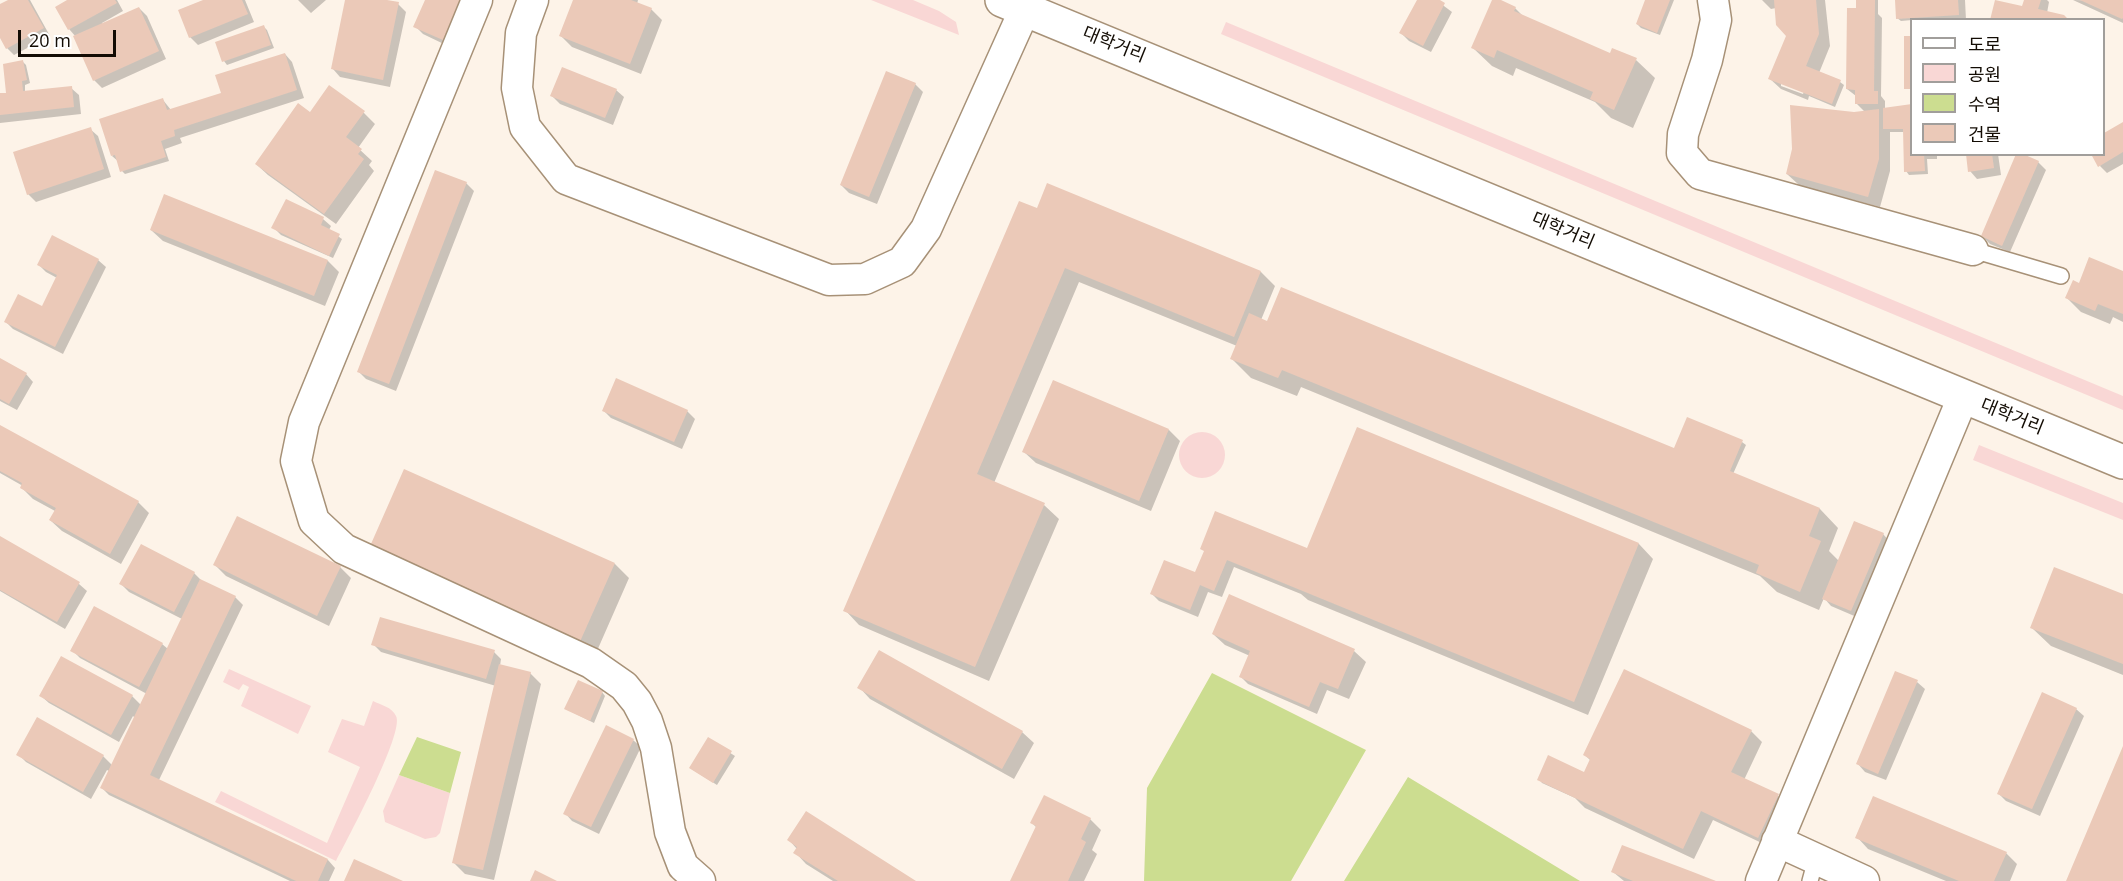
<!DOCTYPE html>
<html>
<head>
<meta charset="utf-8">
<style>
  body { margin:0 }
  #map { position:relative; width:2123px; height:881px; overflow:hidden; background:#fdf3e8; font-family:"Open Sans","Noto Sans KR",sans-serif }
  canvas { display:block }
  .legend { position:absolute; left:1910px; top:18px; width:195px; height:138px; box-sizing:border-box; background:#fff; border:2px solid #a19e9b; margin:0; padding:8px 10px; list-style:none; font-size:18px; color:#130c04 }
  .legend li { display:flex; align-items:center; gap:12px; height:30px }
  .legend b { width:30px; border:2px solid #a19e9b }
  .scale { position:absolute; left:18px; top:30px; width:98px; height:27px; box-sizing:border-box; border:3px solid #130c04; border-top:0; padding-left:8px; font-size:18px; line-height:21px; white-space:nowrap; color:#130c04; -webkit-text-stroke:4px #fff; paint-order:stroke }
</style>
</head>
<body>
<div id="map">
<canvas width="2123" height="881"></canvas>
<ul class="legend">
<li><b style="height:8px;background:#fff"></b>도로</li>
<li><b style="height:16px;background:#f9d7d5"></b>공원</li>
<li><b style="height:16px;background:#ccdd90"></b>수역</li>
<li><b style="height:16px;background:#ebc9b8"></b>건물</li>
</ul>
<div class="scale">20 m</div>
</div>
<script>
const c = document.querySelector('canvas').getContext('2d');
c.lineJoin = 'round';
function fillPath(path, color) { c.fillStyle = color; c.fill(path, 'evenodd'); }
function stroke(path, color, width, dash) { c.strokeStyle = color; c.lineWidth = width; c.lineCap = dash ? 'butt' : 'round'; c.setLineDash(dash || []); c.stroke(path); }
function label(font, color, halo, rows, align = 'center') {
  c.font = font + ' "Open Sans","Noto Sans KR",sans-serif'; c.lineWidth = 5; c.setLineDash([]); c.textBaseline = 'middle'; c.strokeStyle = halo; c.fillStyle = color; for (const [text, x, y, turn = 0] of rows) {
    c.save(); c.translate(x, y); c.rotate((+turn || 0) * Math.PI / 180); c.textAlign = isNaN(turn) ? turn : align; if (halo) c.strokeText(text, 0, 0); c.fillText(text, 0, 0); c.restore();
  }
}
fillPath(new Path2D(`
  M871 0H913L939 11 956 22 959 35Z
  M1226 22 2123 396V410L1221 34Z
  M1179 455a23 23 0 1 1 46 0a23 23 0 1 1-46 0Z
  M1979 445 2123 503V520L1973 460Z
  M229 669 311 706 298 734 241 706 249 687 243 684 239 690 223 682Z
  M373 701C381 705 392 707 396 716 405 732 347 840 336 861L215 802 221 791 327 843 360 767 328 752 342 719 364 726Z
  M399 775 450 793 440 833 436 837 425 839 385 822 383 811Z`), '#f9d7d5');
fillPath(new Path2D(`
  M1212 673 1366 750 1291 881H1144L1147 788Z
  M417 737 461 752 450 793 399 775Z
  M1408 777 1580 881H1344Z`), '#ccdd90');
fillPath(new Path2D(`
  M11 0H30L50 36 14 55 7 48 0 35V6Z
  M70 0H117L123 11 102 23 103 25 139 8 147 16 166 59 102 88 94 80 76 37 69 29Z
  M207 0H245L254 22 198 45 190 37Z
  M298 0H326L311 13Z
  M347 0H379L398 4 406 12 390 87 340 77 333 69Z
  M427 0H472L450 47 423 34 415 26Z
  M575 0H638L637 4 651 9 662 20 641 74 572 47 561 36Z
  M1418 0H1436L1452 12 1431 52 1409 41 1401 33Z
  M1494 0 1515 8 1525 18 1611 55 1636 60 1655 78 1633 128 1611 118 1595 102 1516 68 1513 76 1492 66 1473 48Z
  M1647 0H1674L1660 35 1641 28 1637 24Z
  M1762 0H1825L1830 46 1819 73 1840 82 1844 85 1835 107 1809 96 1808 100 1781 89 1769 78 1787 36 1776 8 1771 9ZM1781 82 1804 91 1803 94 1781 86Z
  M1858 0H1878V14L1882 18 1881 96 1885 101V109L1912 106V154H1937V159H1927L1928 174 1909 175 1906 171 1905 132H1890V171L1880 207 1799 185 1787 174 1854 114 1865 112 1856 103V96L1847 89Z
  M1896 0H1965L1966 20H1912L1901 21 1897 18Z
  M2025 0H2047L2049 2 2047 13 2023 7Z
  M2073 0 2123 1V23Z
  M264 27 267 30 274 48 227 65 224 61Z
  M285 54 292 62 304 98 180 138 182 143 165 149 169 161 125 174 122 171 119 162 112 156 163 100 171 110 223 94Z
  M22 61 26 65 30 83 25 85V92L71 88 79 95 81 114 0 123V95L9 94Z
  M915 84 923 92 877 204 849 193 841 185Z
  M329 87 364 113 375 124 358 148 372 161 369 165 374 171 336 224 268 175 256 164 310 114Z
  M616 90 624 97 613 125 560 104 552 96Z
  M2123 124V164L2107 173 2100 166 2104 154V135Z
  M90 129 98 136 111 177 36 202 28 194Z
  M1967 154H1998L2001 175 1977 179 1970 171Z
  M2038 162 2046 170 2010 252 1990 244 1982 236Z
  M436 172 466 183 474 191 396 391 366 379 358 371Z
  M1047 185 1261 272 1275 286 1261 320 1675 450 1742 442 1746 445 1733 474 1820 509 1838 528 1829 551 1839 561 1883 534 1890 542 1859 618 1831 606 1824 598 1819 610 1777 592 1760 576 1301 387 1297 396 1251 378 1232 359 1237 346 1079 282 994 483 1044 505 1059 519 989 681 859 625 845 610 1037 210Z
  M165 196 328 261 339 272 325 306 163 241 151 230Z
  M323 219 331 226 329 230 342 239 333 258 281 235 273 227Z
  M98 260 106 267 63 354 13 329 6 322 43 308 57 278 46 272 39 265Z
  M2123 273V322L2113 317 2110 324 2081 312 2067 298 2079 285Z
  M0 360 26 374 33 382 17 410 0 401Z
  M604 411H687L695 419 682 449 611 418Z
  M0 426 138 502 149 513 121 564 62 531 50 520 55 511 33 499 22 488 23 486 0 473Z
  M1358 429 1639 544 1653 559 1588 715 1308 600 1301 594 1234 567 1222 597 1208 592 1198 617 1159 601 1152 594 1196 574 1205 552 1308 550Z
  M1169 430 1180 441 1151 511 1036 463 1024 452Z
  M0 538 79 584 87 591 65 629 0 591Z
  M615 564 629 578 593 660 383 567Z
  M215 565 340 567 351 578 329 626 226 576Z
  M194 573 203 582 235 597 243 605 159 780 328 860 335 868 329 881H290L109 795 102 788 109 771 107 770 91 799 26 762 18 754 103 756 112 765 135 718 133 716 119 742 49 703 41 696H132L141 705 147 694 80 658 72 650 95 608 162 644 168 649 182 619 129 592 121 584Z
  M1230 596 1354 651 1366 662 1349 699 1327 690 1317 714 1248 684 1240 676 1250 656 1225 645 1213 634Z
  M2123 596V675L2051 646 2032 628Z
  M373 644 494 652 501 659 500 666 530 673 541 684 494 880 465 874 453 862 496 686 381 652Z
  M879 652 1022 732 1034 743 1014 779 870 699 859 687Z
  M1917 682 1925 689 1886 780 1865 772 1858 764Z
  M602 692 605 696 594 723 566 709Z
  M2076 709 2084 716 2040 816 2006 801 1999 794Z
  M1751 731 1762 742 1744 780 1778 796 1786 803 1766 845 1713 820 1694 859 1585 808 1575 798 1542 783 1539 779 1585 774 1591 761 1585 755Z
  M708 739 735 756 717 785 690 768Z
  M633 740 641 747 599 834 572 821 565 813Z
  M1090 819 1101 830 1092 850 1097 854 1084 881H1011L1037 828 1032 823Z
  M1857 837 2006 853 2017 864 2010 881H1946L1868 849Z
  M789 840 913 881H833L806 864 795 852 797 849Z
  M1613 872 1712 881H1624Z`), '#0003');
fillPath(new Path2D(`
  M8 0H28L44 28 6 49 0 38V4Z
  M67 0H115L117 3 68 30 55 7Z
  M203 0H242L248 14 189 38 178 10Z
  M345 0H387L399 2 383 80 331 69Z
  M425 0H461L443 40 413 27Z
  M573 0H631L652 8 630 64 559 36Z
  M1417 0H1440L1445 3 1423 46 1399 33Z
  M1492 0H1501L1516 7 1514 11 1610 53 1612 48 1637 58 1614 110 1590 99 1593 92 1497 50 1494 58 1471 48Z
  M1645 0H1670L1657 33 1636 24Z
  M1774 0H1816L1819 34 1806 66 1841 80 1832 104 1768 79 1786 36 1776 25Z
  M1856 0H1875L1874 91H1878V104H1855V90L1846 89 1847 8H1856Z
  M1895 0H1958L1959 15 1896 19Z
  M1995 0 2022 6 2024 0H2041L2038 9 2064 15 2069 20H1990Z
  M2080 0H2123V18L2122 19Z
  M139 7 159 51 93 81 73 36Z
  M264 25 271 45 222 62 215 42Z
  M1904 36H1912V89H1904Z
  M285 53 297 90 174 130 175 136 161 141 166 157 120 172 115 155 111 156 99 119 163 98 167 110 221 93 215 75Z
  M23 60 27 80 22 81 23 91 72 86 74 107 0 115V93H6L3 64Z
  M562 67 617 89 605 118 550 96Z
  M886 71 916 83 869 197 840 185Z
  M329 85 365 111 346 137 362 149 358 154 364 159 324 214 255 164 298 103 310 112Z
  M1912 104V154H1924L1925 171 1904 172 1903 129H1883V108Z
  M1790 105 1854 112 1879 109V159L1868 197 1786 174 1792 149Z
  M2123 122V152L2098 167 2091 154H2104V133Z
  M91 127 104 169 27 195 13 152Z
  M1966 154H1992L1994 168 1968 172Z
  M2016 154H2023L2039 161 2002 246 1981 236Z
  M435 170 467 182 389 384 357 372Z
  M1047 183 1261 271 1234 337 1065 268 977 474 1045 503 975 667 843 611 1019 201 1037 208Z
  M164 194 328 260 314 296 150 230Z
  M286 199 324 217 321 225 340 234 329 256 271 228Z
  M52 235 99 259 55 347 4 322 18 294 42 306 57 275 37 265Z
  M2089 257 2123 271V314L2098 304 2095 311 2065 298 2073 280 2079 283Z
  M1281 287 1674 448 1687 417 1743 440 1730 471 1820 508 1809 536 1821 541 1800 592 1756 573 1759 565 1282 370 1278 378 1230 359 1249 313 1267 321Z
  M0 358 27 373 9 404 0 399Z
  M616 378 688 410 674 442 602 411Z
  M1053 380 1169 429 1139 501 1022 452Z
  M0 425 139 501 110 554 49 520 56 508 20 488 22 483 0 471Z
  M1357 427 1639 543 1574 702 1227 560 1214 591 1200 585 1190 610 1150 594 1164 560 1195 572 1204 551 1200 549 1215 511 1307 548Z
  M404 469 615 563 578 646 367 553Z
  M237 516 341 566 317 616 213 565Z
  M1854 521 1884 533 1851 611 1822 599Z
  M0 536 80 582 57 622 0 590Z
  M141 544 195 572 174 612 119 584Z
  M2054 567 2123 594V664L2030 628Z
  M200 579 236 596 150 775 328 859 318 881H296L100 788Z
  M1229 594 1355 649 1338 689 1320 682 1309 707 1239 677 1250 651 1212 634Z
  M94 606 163 643 139 687 70 651Z
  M380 617 495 650 486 679 371 645Z
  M879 650 1023 731 1002 769 857 688Z
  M61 656 133 695 111 735 39 696Z
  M499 664 531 672 483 870 452 863Z
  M1624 669 1752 730 1731 772 1779 794 1758 838 1701 811 1683 849 1537 780 1548 755 1584 772 1590 759 1583 755Z
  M1895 671 1918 680 1878 774 1856 764Z
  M578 680 603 691 590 721 564 709Z
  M2042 692 2077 708 2032 809 1997 794Z
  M37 717 104 755 83 792 16 755Z
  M606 725 634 739 591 827 563 814Z
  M708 737 732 751 713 783 689 768Z
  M2123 746V881H2066Z
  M1044 795 1091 818 1081 839 1086 842 1068 881H1010L1036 826 1030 823Z
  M1873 796 2007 852 1994 881H1959L1855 838Z
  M806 811 916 881H838L793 853 797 847 787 840Z
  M1622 845 1693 872 1716 881H1633L1611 872Z
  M354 859 403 881H344Z
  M535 870 557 881H530Z`), '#ebc9b8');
const service = new Path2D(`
  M1973 250 2061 276
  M1810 881 1816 859`);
const minor = new Path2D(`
  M477 0 304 422 296 461 314 521 344 549 591 663 624 686 637 702 647 721 656 748 670 832 683 866 700 881
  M533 0 521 33 517 88 525 127 566 179 829 280 865 279 902 262 926 229 1025 9
  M1713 0 1716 20 1707 60 1683 134 1682 153 1700 174 1973 250
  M1777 841 1864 881
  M1761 881 1963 397`);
const primary = new Path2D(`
  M1002 0 2123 462`);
stroke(service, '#a79177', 18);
stroke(minor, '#a79177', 33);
stroke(primary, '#a79177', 36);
stroke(service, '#fff', 15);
stroke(minor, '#fff', 30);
stroke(primary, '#fff', 33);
label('18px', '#130c04', '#fff', [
  ["대학거리",1114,45,22],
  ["대학거리",1563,231,23],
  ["대학거리",2012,417,22]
]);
</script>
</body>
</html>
